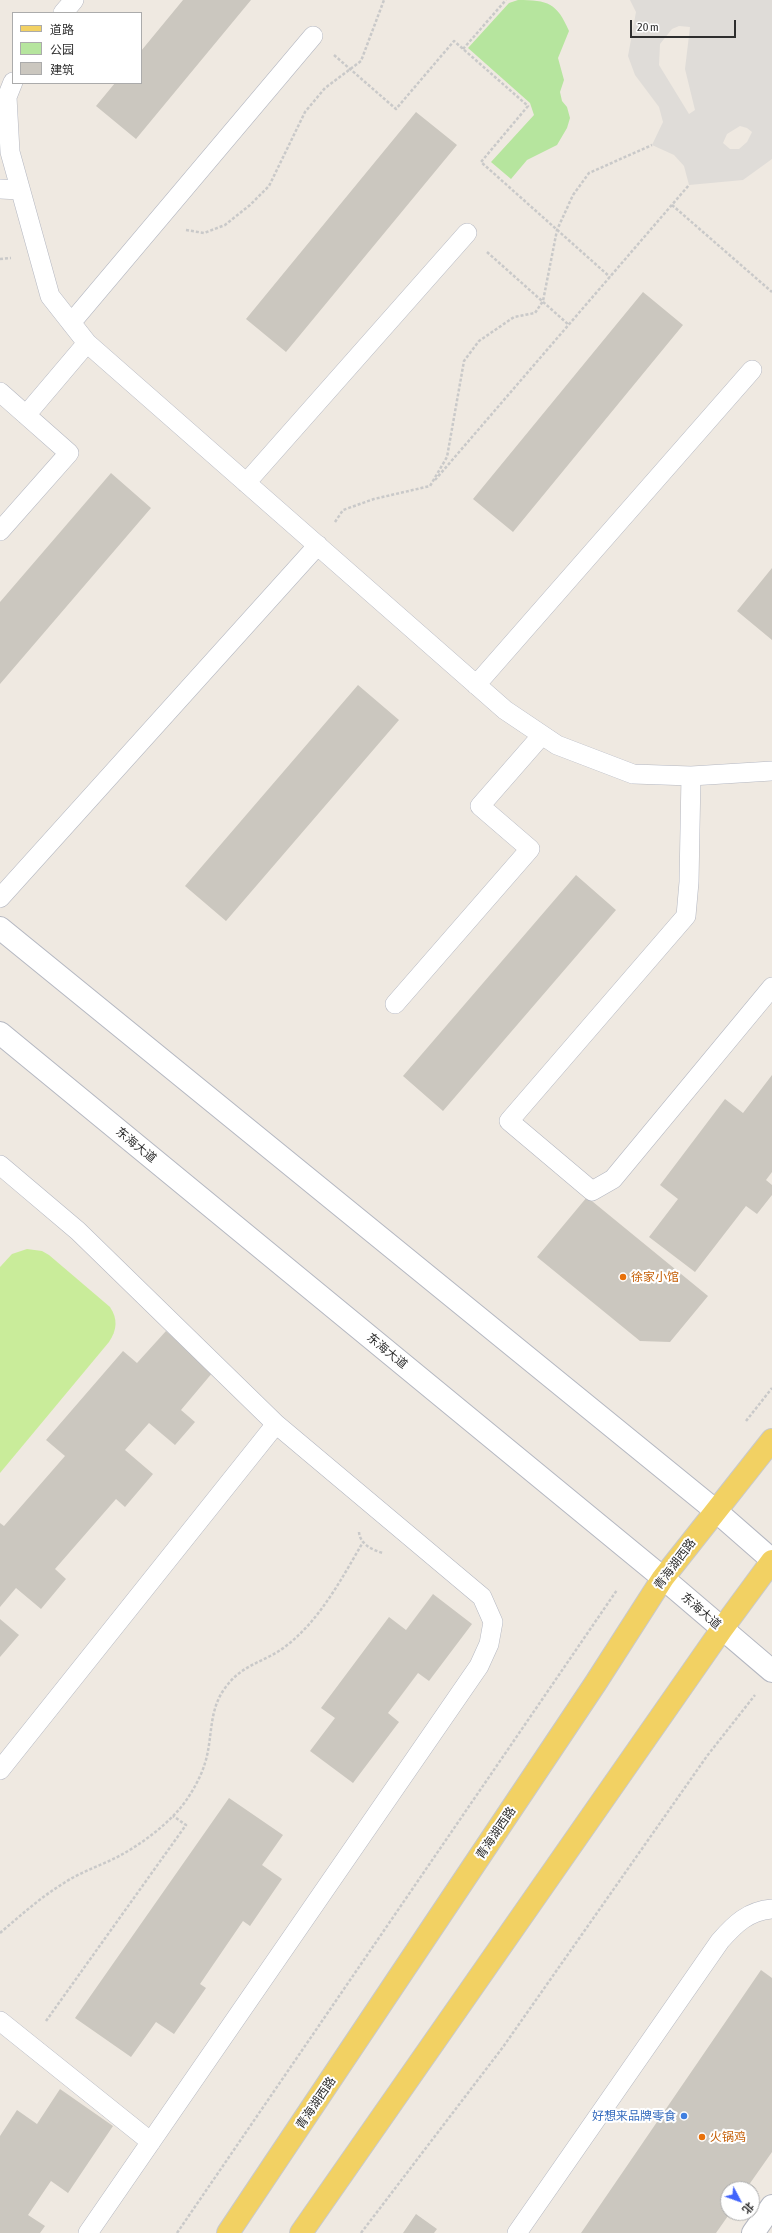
<!DOCTYPE html>
<html>
<head>
<meta charset="utf-8">
<style>
  body { margin:0 }
  #map { position:relative; width:772px; height:2233px; overflow:hidden; background:#efe9e1; font-family:"Asap Condensed","Noto Sans SC",sans-serif }
  canvas { display:block }
  .legend { position:absolute; left:12px; top:12px; width:130px; height:72px; box-sizing:border-box; background:#fff; border:1px solid #ababab; margin:0; padding:5px 7px; list-style:none; font-size:12px; color:#2e2e2e }
  .legend li { display:flex; align-items:center; gap:8px; height:20px }
  .legend b { width:20px; border:1px solid #ababab }
  .north { position:absolute; left:720px; top:2181px; width:40px; height:40px; box-sizing:border-box; background:#fff; border:1px solid #ababab; border-radius:50%; rotate:131deg; font-size:11px; font-weight:700; line-height:16px; text-align:center; color:#2e2e2e }
  .north::after { content:''; display:block; margin:auto; width:14px; height:18px; background:#4264fb; clip-path:polygon(50% 0,100% 100%,50% 72%,0 100%) }
  .scale { position:absolute; left:630px; top:20px; width:106px; height:18px; box-sizing:border-box; border:2px solid #2e2e2e; border-top:0; padding-left:5px; font-size:12px; line-height:14px; white-space:nowrap; color:#2e2e2e; -webkit-text-stroke:3px #fff; paint-order:stroke }
</style>
</head>
<body>
<div id="map">
<canvas width="772" height="2233"></canvas>
<ul class="legend">
<li><b style="height:5px;background:#f2d163"></b>道路</li>
<li><b style="height:11px;background:#b6e59e"></b>公园</li>
<li><b style="height:11px;background:#cbc7bf"></b>建筑</li>
</ul>
<div class="north">北</div>
<div class="scale">20 m</div>
</div>
<script>
const c = document.querySelector('canvas').getContext('2d');
c.lineJoin = 'round';
function fillPath(path, color) { c.fillStyle = color; c.fill(path, 'evenodd'); }
function stroke(path, color, width, dash) { c.strokeStyle = color; c.lineWidth = width; c.lineCap = dash ? 'butt' : 'round'; c.setLineDash(dash || []); c.stroke(path); }
function label(font, color, halo, rows, align = 'center') {
  c.font = font + ' "Asap Condensed","Noto Sans SC",sans-serif'; c.lineWidth = 4; c.setLineDash([]); c.textBaseline = 'middle'; c.strokeStyle = halo; c.fillStyle = color; for (const [text, x, y, turn = 0] of rows) {
    c.save(); c.translate(x, y); c.rotate((+turn || 0) * Math.PI / 180); c.textAlign = isNaN(turn) ? turn : align; if (halo) c.strokeText(text, 0, 0); c.fillText(text, 0, 0); c.restore();
  }
}
fillPath(new Path2D(`
  M518 0C548 0 557 3 569 31L558 58 564 80 560 92 562 101 567 107 570 118 567 128 557 145 527 160 511 179 491 162 534 115 530 103 468 48 509 3Z`), '#b6e59e');
fillPath(new Path2D(`
  M27 1249 42 1251 49 1255 110 1307C118 1319 117 1330 109 1342L0 1473V1267L12 1254Z`), '#c9ec9a');
fillPath(new Path2D(`
  M630 0H772V159L743 180 689 185 684 166 674 155 652 145 663 122 659 107 635 75 628 56 636 12ZM679 26 690 27 685 69 695 110 689 114 659 65 660 44 672 29ZM740 126 747 128 752 132 747 142 739 149H730L723 143 727 134Z`), '#dfdcd8');
fillPath(new Path2D(`
  M183 0H251L136 139 96 106 115 83H141V51Z
  M416 112 457 145 286 352 246 319Z
  M643 292 683 325 513 532 473 499Z
  M111 473 151 508 0 684V602Z
  M772 568V640L737 611Z
  M358 685 399 720 226 921 185 886Z
  M576 875 616 910 443 1111 403 1076Z
  M772 1075V1172L766 1180 772 1185V1195L757 1214 746 1206 695 1272 649 1237 678 1199 660 1185 725 1099 743 1113Z
  M587 1197 708 1296 670 1342 640 1341 537 1257Z
  M166 1331 213 1372 181 1410 195 1422 175 1445 149 1423 125 1450 153 1474 125 1507 116 1499 55 1569 66 1579 41 1609 16 1588 0 1607V1523L4 1526 65 1456 46 1440 123 1351 137 1363Z
  M433 1594 472 1624 429 1681 418 1673 388 1713 399 1722 353 1783 310 1751 335 1718 321 1708 389 1617 406 1630Z
  M0 1619 19 1635 0 1657Z
  M229 1798 283 1835 262 1865 282 1879 250 1926 243 1921 200 1984 206 1988 174 2034 156 2022 131 2057 75 2018Z
  M761 1970 772 1978V2152L746 2189H728V2213H730L716 2233H581Z
  M60 2089 113 2126 68 2193 51 2181 28 2215 45 2226 40 2233H0V2136L17 2110 37 2124Z
  M416 2214 437 2229 434 2233H403Z`), '#cbc7bf');
const service = new Path2D(`
  M63 13 74 0
  M13 82 7 97 10 152 50 296 87 343 505 710 557 745 633 774 691 776 772 771
  M0 189 20 190
  M71 323 313 36
  M0 392 69 453 0 531
  M26 415 87 343
  M246 483 467 233
  M476 685 752 370
  M691 776 689 882 686 916 509 1121 592 1191 613 1179 772 987
  M0 898 318 545
  M395 1004 530 849 480 806 542 735
  M0 1165 78 1231 276 1424 482 1597 493 1622 489 1644 479 1666 88 2233
  M0 1770 276 1424
  M0 2021 151 2142
  M517 2233 720 1941C735 1924 748 1911 772 1909`);
const pedestrian = new Path2D(`
  M753 2233 772 2206`);
const tertiary = new Path2D(`
  M0 928 716 1511 772 1560
  M0 1033 663 1578 772 1671`);
const primary = new Path2D(`
  M228 2233 595 1684 663 1578 772 1440
  M301 2233 722 1629 772 1561`);
stroke(service, '#b4b7c1', 20);
stroke(pedestrian, '#b4b7c1', 24);
stroke(tertiary, '#b4b7c1', 24);
stroke(primary, '#c9c9c9', 24);
stroke(new Path2D(`
  M463 49 506 0
  M334 55 396 109 454 41 528 106 481 162 610 277
  M672 205 772 292
  M186 230 204 233 225 225 250 205 269 186 305 112 325 88 361 61 384 0
  M487 252 569 325
  M0 259 11 258
  M435 480 689 185
  M335 522 343 510 374 499 430 486 447 457 464 361 479 341 514 317 535 313 543 301 557 230 573 195 589 173 652 145
  M746 1421 772 1388
  M359 1532C360 1544 372 1550 383 1553
  M0 1933C21 1915 41 1897 64 1883 82 1871 103 1865 121 1855 141 1844 161 1829 176 1813 188 1800 200 1780 205 1763 213 1738 208 1711 225 1688 243 1663 264 1663 286 1646 320 1620 342 1578 363 1542
  M46 2021 186 1825 173 1816
  M177 2233 617 1590
  M361 2233 503 2047 707 1756 755 1695`), '#c9c9c9', 2.5, [3, 2]);
stroke(service, '#fff', 19);
stroke(pedestrian, '#fff', 22);
stroke(tertiary, '#fff', 22);
stroke(primary, '#f2d163', 22);
for (const [x, y, r, color] of [
  [623,1277,4,"#e8710a"],
  [684,2116,4,"#3f7fe0"],
  [702,2137,4,"#e8710a"]
]) { const dot = new Path2D(); dot.arc(x, y, r, 0, 2 * Math.PI); c.fillStyle = color; c.fill(dot); stroke(dot, '#fff', 1.5); }
label('12px', '#2e2e2e', '#fff', [
  ["东海大道",136,1145,39],
  ["东海大道",387,1351,39],
  ["青海湖西路",675,1564,-53],
  ["东海大道",701,1611,41],
  ["青海湖西路",496,1833,-56],
  ["青海湖西路",316,2103,-56]
]);
label('12px', '#c56008', '#fff', [
  ["徐家小馆",631,1277],
  ["火锅鸡",710,2137]
], 'left');
label('12px', '#366cbe', '#fff', [
  ["好想来品牌零食",676,2116]
], 'right');
</script>
</body>
</html>
